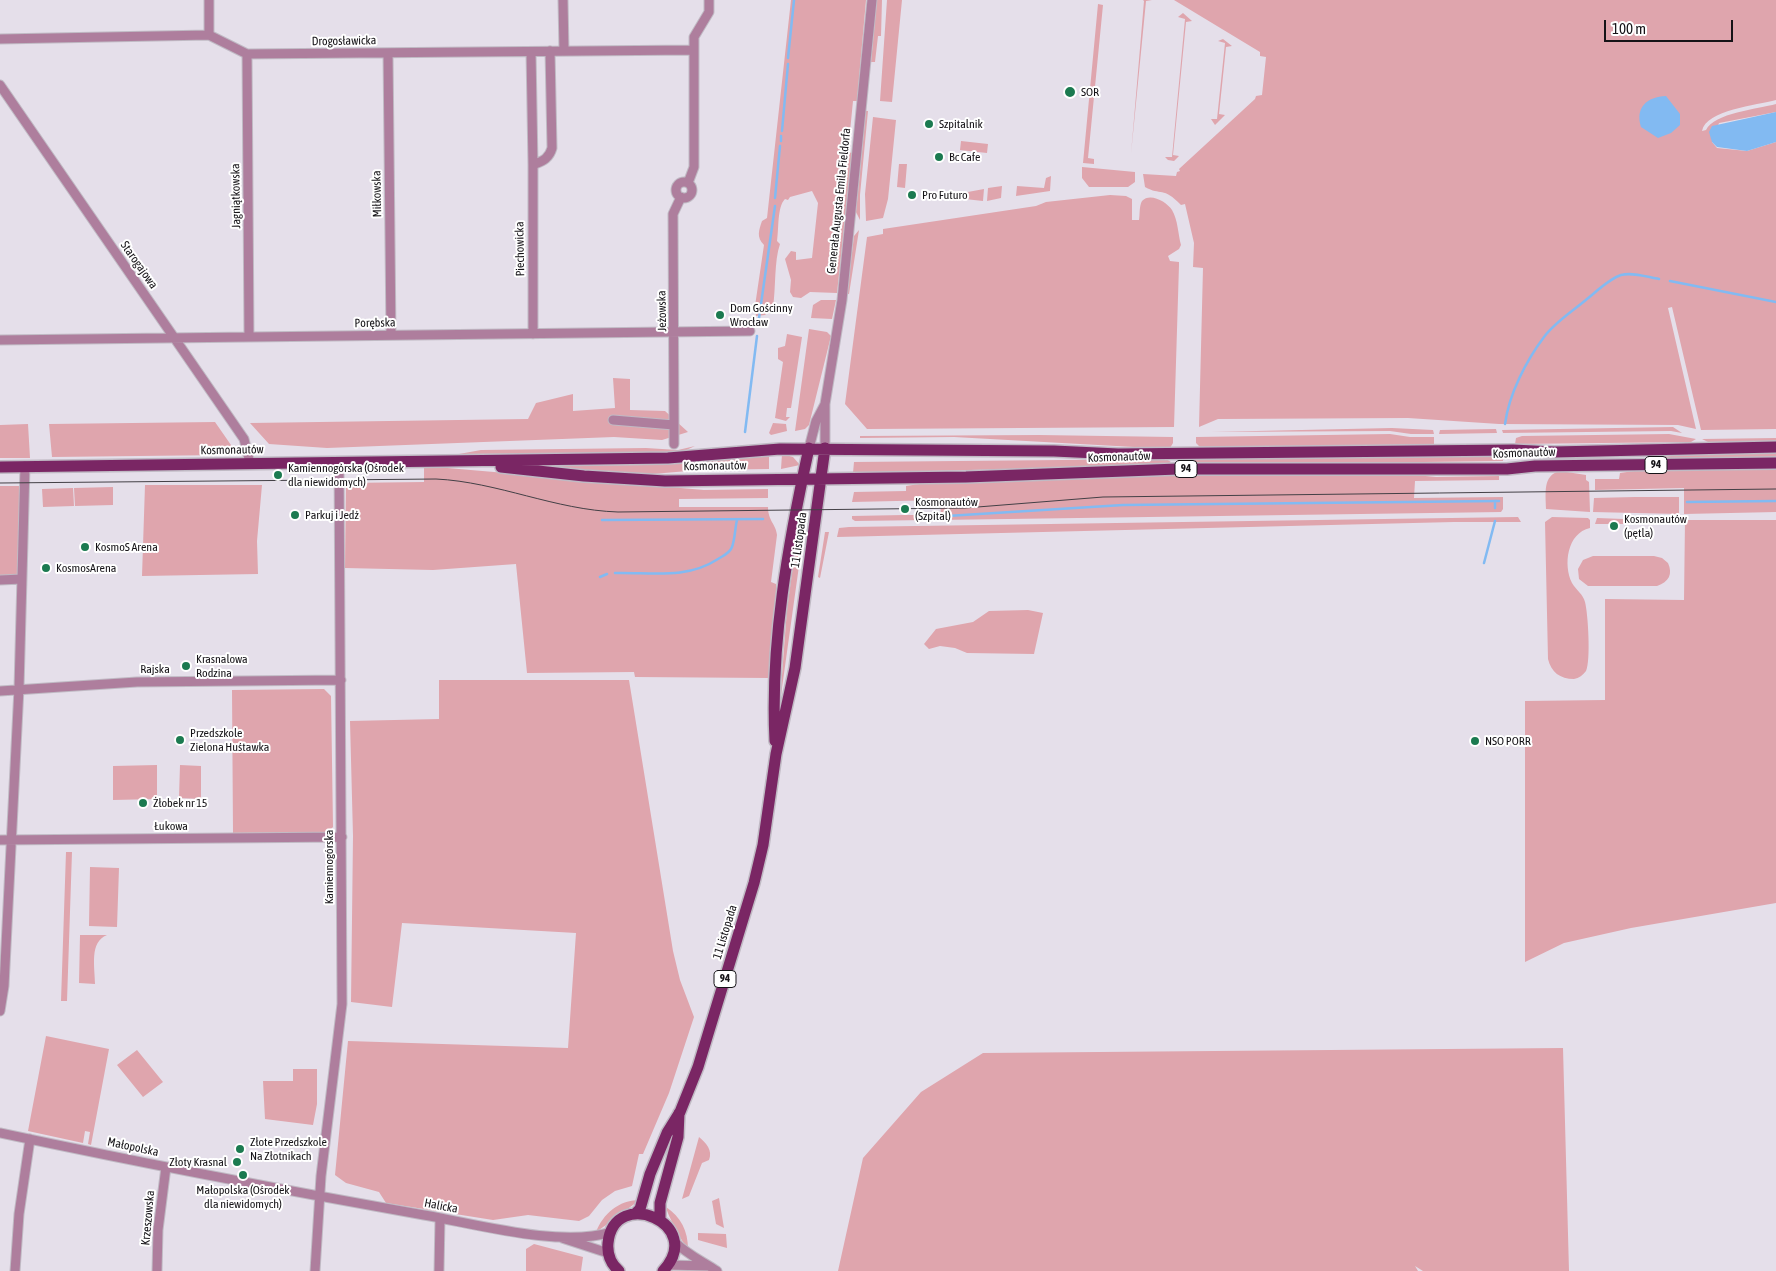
<!DOCTYPE html>
<html>
<head>
<meta charset="utf-8">
<style>
  body { margin:0 }
  #map { position:relative; width:1776px; height:1271px; overflow:hidden; background:#e5dfea; font-family:"Asap Condensed",sans-serif }
  canvas { display:block }
  .scale { position:absolute; left:1604px; top:20px; width:129px; height:22px; box-sizing:border-box; border:2px solid #151317; border-top:0; padding-left:6px; font-size:15px; line-height:18px; white-space:nowrap; color:#151317; -webkit-text-stroke:4px #fff; paint-order:stroke }
</style>
</head>
<body>
<div id="map">
<canvas width="1776" height="1271"></canvas>
<div class="scale">100 m</div>
</div>
<script>
const c = document.querySelector('canvas').getContext('2d');
c.lineJoin = 'round';
function fillPath(path, color) { c.fillStyle = color; c.fill(path, 'evenodd'); }
function stroke(path, color, width, dash) { c.strokeStyle = color; c.lineWidth = width; c.lineCap = dash ? 'butt' : 'round'; c.setLineDash(dash || []); c.stroke(path); }
function label(font, color, halo, rows, align = 'center') {
  c.font = font + ' "Asap Condensed",sans-serif'; c.lineWidth = 4; c.setLineDash([]); c.textBaseline = 'middle'; c.strokeStyle = halo; c.fillStyle = color; for (const [text, x, y, turn = 0] of rows) {
    c.save(); c.translate(x, y); c.rotate((+turn || 0) * Math.PI / 180); c.textAlign = isNaN(turn) ? turn : align; if (halo) c.strokeText(text, 0, 0); c.fillText(text, 0, 0); c.restore();
  }
}
fillPath(new Path2D(`
  M791 0H866L857 101H853L848 152 852 153 837 293 810 292 801 298 793 297 790 292 791 280 785 259 791 251 796 252V260L812 258 818 203 812 191 790 197 788 200 785 199C777 207 779 229 777 241L780 244C774 261 776 288 773 307L765 315 756 316 755 306 764 245C756 237 759 230 762 221L767 218Z
  M877 0H882L881 36H878L875 62H871Z
  M887 0H902L892 102 880 101Z
  M1143 0H1152L1146 1 1131 154 1144 1Z
  M1174 0H1776V100C1757 105 1706 110 1702 131L1706 130C1714 113 1758 109 1776 104V112L1719 123 1712 142 1717 148 1747 151 1776 142V429L1701 430 1672 307 1668 308 1696 429 1678 425 1499 424 1408 418 1218 419 1199 427 1203 268 1193 267 1194 243 1185 204 1181 205C1163 186 1161 196 1145 187L1143 174 1176 176 1177 172 1180 171 1179 169 1255 99 1256 96 1262 95 1266 57 1260 56V52Z
  M1098 4 1103 5 1088 158 1094 159V164L1083 163Z
  M1183 13 1192 21 1186 22 1173 155 1179 156 1174 161 1168 160 1165 157H1172L1185 19 1178 17Z
  M1223 39 1232 46 1226 47 1219 114 1225 115 1215 125 1211 119H1217L1225 43 1218 41Z
  M866 111H868L860 195V220L856 212Z
  M873 117 896 120 888 199 883 218 866 221 865 194Z
  M961 141 988 144 987 153 960 150Z
  M899 164H907L905 188 897 187Z
  M1082 167 1135 172V182L1128 187H1089L1082 178Z
  M1051 176 1050 191 1016 196 1017 186 1044 188 1046 178Z
  M1002 186 1001 198 987 201 988 188Z
  M984 189 983 201 956 198 957 194Z
  M1110 195 1126 196 1132 199V220H1139C1140 215 1139 206 1142 201 1150 192 1167 202 1172 210 1178 220 1178 234 1181 245L1179 249 1168 256 1170 261 1179 262V265L1174 427 867 429 845 404 867 237 883 234V229L1036 206 1046 202Z
  M859 230 849 294H847L854 236Z
  M821 300H836L832 319 811 318 813 305Z
  M809 329 827 332 831 336 809 425 805 429 795 431Z
  M787 334 802 337 791 408H787L786 417H790L786 421 775 418 783 362 778 359V348L785 346Z
  M613 378 630 379V410L665 411 688 432 662 440 614 437 327 448 269 444 250 423 528 419 536 403 573 394V411L615 408Z
  M215 422 231 445V452L226 455 52 457 49 424Z
  M773 423 786 424 787 431 771 435 769 433Z
  M28 424 30 458H0V425Z
  M1673 427 1682 433 1671 431 1503 433 1502 430Z
  M1392 428 1433 430 1434 434H1411L1390 431 1211 432Z
  M1496 429 1497 433 1439 434 1440 430Z
  M1390 434 1410 437H1434V444L1201 448 1196 443V437Z
  M1669 434 1696 439 1691 442 1515 444 1516 438 1522 436Z
  M1039 435 1173 437V443L1170 448H1152L954 437 860 438V436Z
  M1776 438V441L1708 442 1702 439Z
  M695 446 682 452 671 453 459 454 481 450 646 448 678 450Z
  M1776 452V459H1552L1653 458 1698 453Z
  M782 454 793 457 800 465 781 469Z
  M769 455V469L700 470 640 475 536 466 646 465Z
  M1503 455V461L1188 465 1184 461 1188 458Z
  M1166 459 1171 462 1166 465 853 473 854 462Z
  M424 466 704 490 768 489V498L679 499V507H768C768 521 776 524 777 535L771 582 776 584V591L770 678 635 677 634 672 527 673 516 564 433 570 345 568 346 483 424 482Z
  M1776 469V512L1684 514V488L1595 490V479H1619L1620 473 1634 471Z
  M1560 471 1586 475V480L1589 482 1590 512 1546 509C1546 495 1542 475 1560 471Z
  M1394 473 1436 477 1499 476V480L1415 481 1414 498 1503 497V509L1501 512 937 520 934 515H941L940 500 852 502 854 492 906 491V486L926 483 1059 477Z
  M145 485H262L257 541 258 574 142 576Z
  M0 486H22L19 573 17 575 0 577Z
  M113 487V505L75 506 74 488Z
  M73 488 74 506 43 507 42 489Z
  M1635 497H1679V514L1593 512 1594 498Z
  M904 515H929V518L927 520 855 521 852 519V516Z
  M1518 517 1521 522H1454L837 537 839 528 849 527Z
  M1552 517 1588 518 1590 520V528C1567 533 1563 565 1572 583 1576 590 1583 594 1585 602 1588 613 1591 661 1586 671 1583 675 1579 678 1574 679 1560 679 1551 672 1548 659L1545 522Z
  M1597 518 1650 520 1652 524H1595Z
  M1685 520H1776V903L1631 928 1564 943 1525 962V701L1605 700V599L1684 600Z
  M798 530H804L780 702 787 609Z
  M825 532H829L820 578 818 577Z
  M1593 556H1654L1662 558 1668 563C1673 574 1669 582 1657 586H1588L1579 579 1578 569 1583 560Z
  M1028 610 1043 613 1034 654 967 653 955 648 940 646 929 649 924 644 936 629 973 622 989 611Z
  M439 680H629L673 951 680 980 694 1017 669 1093 643 1154H639L632 1186 615 1191 602 1200 589 1216 579 1221 528 1215 493 1220 386 1203 379 1192 346 1183 335 1175 348 1041 568 1048 576 933 402 923 392 1007 351 1002 353 836 350 721 439 719Z
  M324 689 331 696 333 827 328 832 233 833 232 690Z
  M157 765V799L113 800V766Z
  M180 765 201 766V799L179 798Z
  M66 852H72L67 1001H61Z
  M90 867 119 868 117 927 89 926Z
  M80 935H107C89 942 95 967 95 984L79 983Z
  M46 1036 109 1049 91 1145 88 1144 90 1132 85 1131 83 1143 28 1131Z
  M1563 1048 1569 1271H1423L1415 1266 1418 1271H838L863 1158 921 1092 983 1053Z
  M137 1050 163 1082 143 1097 117 1065Z
  M293 1069H317V1104L313 1125 265 1119 263 1081H293Z
  M699 1137C706 1143 713 1150 709 1160L702 1163 689 1196 682 1199Z
  M719 1198 724 1228 716 1224 712 1201Z
  M639 1200C636 1203 600 1230 596 1232 603 1214 619 1200 639 1200Z
  M666 1207C681 1217 688 1231 688 1249 683 1244 667 1214 666 1207Z
  M698 1233 726 1234 727 1248 698 1240Z
  M534 1244 583 1257 581 1271H526V1249Z`), '#dfa5ad');
fillPath(new Path2D(`
  M1666 96 1680 114V125L1671 133 1658 138 1641 127C1635 107 1647 97 1666 96Z
  M1776 112V142L1747 151 1717 147 1712 142 1709 132 1712 126Z`), '#82baf2');
stroke(new Path2D(`
  M788 58 794 0
  M782 131 788 64
  M781 141V136
  M775 198 780 146
  M1670 281 1776 302
  M758 325 775 206
  M1505 424C1509 394 1526 361 1544 337 1555 322 1573 311 1587 299 1597 291 1609 279 1621 275 1633 272 1647 277 1659 279
  M745 432 757 336
  M1687 502 1776 501
  M1495 508V501
  M947 516 1123 505 1499 501
  M602 520 763 519
  M1484 563 1495 521
  M615 573C650 572 686 580 718 559 723 556 730 553 732 547 735 539 735 528 737 520
  M600 577 607 574`), '#82baf2', 2.5);
const minor = new Path2D(`
  M209 0V35
  M563 0 564 51
  M0 39 209 35 247 54 693 50
  M531 52 533 165C542 161 549 159 552 148L550 51
  M388 53 391 335
  M247 54 249 337
  M0 85 244 439 250 463
  M533 165V334
  M676 190a8 8 0 1 1 16 0a8 8 0 1 1-16 0Z
  M688 183 694 167V37L709 12V0
  M0 340 750 331
  M613 420 674 425V444
  M674 425 673 214 681 197
  M809 448 816 421 825 404
  M825 448V404L842 300 872 0
  M0 580 22 579
  M0 691 137 682 341 680
  M0 840 342 837
  M0 1011 4 986 19 688 25 466
  M0 1133C141 1163 282 1190 424 1215 476 1224 562 1248 611 1232
  M562 1238 608 1253
  M674 1241C686 1254 702 1261 717 1271
  M668 1265 709 1266
  M15 1271 19 1214 30 1139
  M157 1271 158 1230 166 1167
  M315 1271 321 1176 342 1004 339 462
  M439 1271 440 1218`);
const major = new Path2D(`
  M0 467 668 458 780 449 1054 451 1118 454 1513 450 1554 452 1776 447
  M501 467 584 476 665 481 966 477 1178 469H1507L1535 466 1776 463
  M775 741C770 644 788 544 809 448
  M635 1214 640 1209 650 1174 667 1133 680 1112 698 1067 754 883 763 845 776 754 795 668 825 448
  M660 1220V1203L678 1137 679 1113
  M619 1271C611 1264 607 1254 608 1243 614 1185 707 1224 663 1271`);
stroke(minor, '#c0bac4', 11);
stroke(major, '#c0bac4', 14);
stroke(minor, '#ae7e9d', 9);
stroke(major, '#7a2664', 11);
stroke(new Path2D(`
  M0 483 436 479C498 482 555 510 618 512L965 508 1103 497 1776 489`), '#434046', 1);
for (const [x, y, r, color] of [
  [1070,92,6,"#1b7a50"],
  [929,124,5,"#1b7a50"],
  [939,157,5,"#1b7a50"],
  [912,195,5,"#1b7a50"],
  [720,315,5,"#1b7a50"],
  [278,475,5,"#1b7a50"],
  [905,509,5,"#1b7a50"],
  [295,515,5,"#1b7a50"],
  [1614,526,5,"#1b7a50"],
  [85,547,5,"#1b7a50"],
  [46,568,5,"#1b7a50"],
  [186,666,5,"#1b7a50"],
  [180,740,5,"#1b7a50"],
  [1475,741,5,"#1b7a50"],
  [143,803,5,"#1b7a50"],
  [240,1149,5,"#1b7a50"],
  [237,1162,5,"#1b7a50"],
  [243,1175,5,"#1b7a50"]
]) { const dot = new Path2D(); dot.arc(x, y, r, 0, 2 * Math.PI); c.fillStyle = color; c.fill(dot); stroke(dot, '#fff', 2); }
for (const [x, y, w] of [
  [1656,465,22],
  [1186,469,22],
  [725,979,22]
]) { const box = new Path2D(); box.roundRect(x - w / 2, y - 8.5, w, 17, 4); c.fillStyle = '#fff'; c.fill(box); stroke(box, '#151317', 1); }
label('bold 11px', '#151317', null, [
  ["94",1656,465],
  ["94",1186,469],
  ["94",725,979]
]);
label('12px', '#151317', '#fff', [
  ["Drogosławicka",344,41,-1],
  ["Miłkowska",377,194,-91],
  ["Jagniątkowska",236,196,-91],
  ["Generała Augusta Emila Fieldorfa",839,201,-84],
  ["Piechowicka",520,249,-91],
  ["Starogajowa",139,265,55],
  ["Jeżowska",662,311,-91],
  ["Porębska",375,323,-1],
  ["Kosmonautów",232,450,-1],
  ["Kosmonautów",1524,453,-2],
  ["Kosmonautów",1119,457,-2],
  ["Kosmonautów",715,466,-1],
  ["11 Listopada",799,540,-82],
  ["Rajska",155,669],
  ["Łukowa",171,826],
  ["Kamiennogórska",329,867,-90],
  ["11 Listopada",725,932,-73],
  ["Małopolska",133,1147,12],
  ["Halicka",441,1206,11],
  ["Krzeszowska",148,1218,-85]
]);
label('12px', '#151317', '#fff', [
  ["SOR",1081,92],
  ["Szpitalnik",939,124],
  ["Bc Cafe",949,157],
  ["Pro Futuro",922,195],
  ["Dom Gościnny",730,308],
  ["Wrocław",730,322],
  ["Kamiennogórska (Ośrodek",288,468],
  ["dla niewidomych)",288,482],
  ["Kosmonautów",915,502],
  ["(Szpital)",915,516],
  ["Parkuj i Jedź",305,515],
  ["Kosmonautów",1624,519],
  ["(pętla)",1624,533],
  ["KosmoS Arena",95,547],
  ["KosmosArena",56,568],
  ["Krasnalowa",196,659],
  ["Rodzina",196,673],
  ["Przedszkole",190,733],
  ["Zielona Huśtawka",190,747],
  ["NSO PORR",1485,741],
  ["Żłobek nr 15",153,803],
  ["Złote Przedszkole",250,1142],
  ["Na Złotnikach",250,1156],
  ["Złoty Krasnal",227,1162,"right"],
  ["Małopolska (Ośrodek",243,1190,"center"],
  ["dla niewidomych)",243,1204,"center"]
], 'left');
</script>
</body>
</html>
